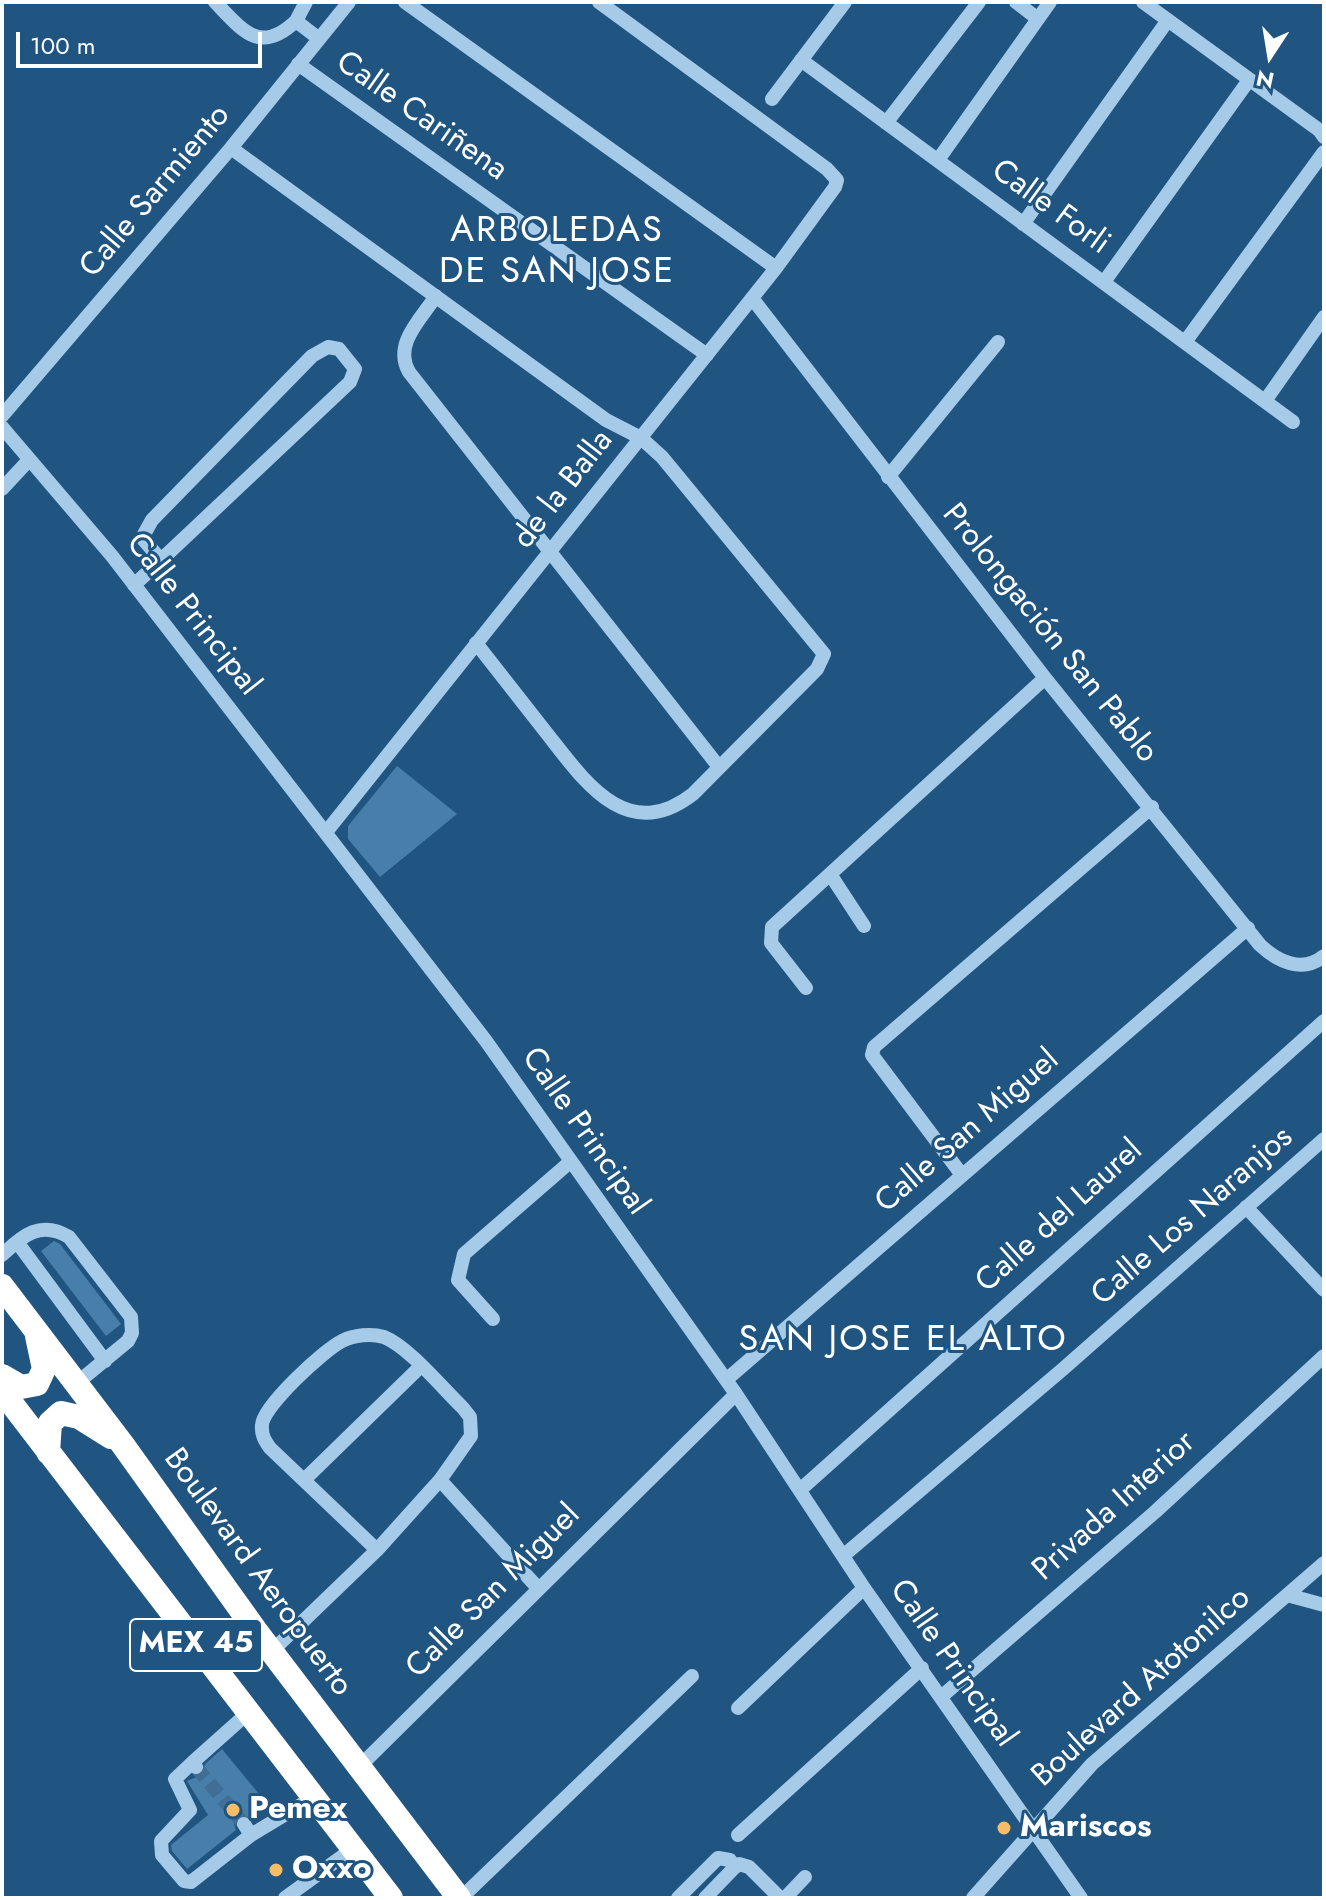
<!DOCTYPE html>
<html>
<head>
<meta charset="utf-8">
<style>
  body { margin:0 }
  #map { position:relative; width:1326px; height:1900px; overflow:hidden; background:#205581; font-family:Jost,sans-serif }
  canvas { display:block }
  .frame { position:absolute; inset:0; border:4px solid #fff; pointer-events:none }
  .north { position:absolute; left:1230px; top:16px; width:80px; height:80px; -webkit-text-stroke:6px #205581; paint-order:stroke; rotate:192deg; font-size:22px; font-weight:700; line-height:32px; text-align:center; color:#fff }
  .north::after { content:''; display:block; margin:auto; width:28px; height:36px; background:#fff; clip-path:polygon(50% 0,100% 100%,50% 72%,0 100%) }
  .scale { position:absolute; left:16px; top:32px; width:246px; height:36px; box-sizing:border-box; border:4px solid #fff; border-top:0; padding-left:10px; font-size:24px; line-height:28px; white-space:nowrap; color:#fff; -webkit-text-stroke:6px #205581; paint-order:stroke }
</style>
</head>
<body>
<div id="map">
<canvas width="1326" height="1900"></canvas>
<div class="frame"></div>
<div class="north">N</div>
<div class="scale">100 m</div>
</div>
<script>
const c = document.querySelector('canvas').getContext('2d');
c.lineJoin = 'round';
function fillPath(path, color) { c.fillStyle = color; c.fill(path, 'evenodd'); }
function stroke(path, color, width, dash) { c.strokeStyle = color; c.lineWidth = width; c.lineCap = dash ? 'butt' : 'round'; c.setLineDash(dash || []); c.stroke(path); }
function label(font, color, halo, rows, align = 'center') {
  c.font = font + ' Jost,sans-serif'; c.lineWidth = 6; c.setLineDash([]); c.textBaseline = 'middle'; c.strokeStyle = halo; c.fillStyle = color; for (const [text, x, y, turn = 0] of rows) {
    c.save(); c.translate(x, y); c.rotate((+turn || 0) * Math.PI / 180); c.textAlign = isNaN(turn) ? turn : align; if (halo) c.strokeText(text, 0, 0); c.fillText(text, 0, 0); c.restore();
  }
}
fillPath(new Path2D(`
  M397 766 457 814 380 877 348 839V826Z
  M54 1241 60 1244 121 1324 106 1336 41 1251Z
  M222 1749 268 1805 252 1818 238 1816 234 1824 236 1830 187 1869 172 1851 171 1845 208 1815 187 1781 202 1775 205 1764Z`), '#487faa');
stroke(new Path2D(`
  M196 1767 244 1824`), '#416e94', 14, [14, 7]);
stroke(new Path2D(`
  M215 2C243 31 260 55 296 21L318 38
  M405 2 776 268
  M1016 2 1038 19
  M1143 2 1319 130 1324 137
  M296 21 306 2
  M801 60 1293 422
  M298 64 707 355
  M772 99 845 2
  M886 123 979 2
  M231 148 606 420 641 438 662 457 824 654 817 669 693 794C626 846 583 779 545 731 522 702 499 672 476 643
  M938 160 1050 2
  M1023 224 1168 20
  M1104 282 1249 80
  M436 296C421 319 393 344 409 372L719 767
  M752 298 1045 678 1260 945C1277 961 1302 974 1324 956
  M1185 342 1324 152
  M1265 401 1324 317
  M2 416 231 148 349 2
  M2 427 112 556 486 1041 736 1394 864 1588 1081 1898
  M888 477 998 342
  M2 489 28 461
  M134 585 161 560 350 382 355 369 339 349 328 347 312 356 152 520 142 538 161 560
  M327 831 776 268 835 187 837 180 827 169 599 2
  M830 874 864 926
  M806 988 771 943 772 927 1045 678
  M962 1175 872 1055 874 1047 1152 807
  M1246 1207 1324 1290
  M17 1242 105 1361
  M2 1255C23 1235 41 1220 69 1237L131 1317 132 1333 128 1341 77 1383
  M493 1319 458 1280 464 1254 570 1162
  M726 1380 1248 928
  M304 1480 420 1367
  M440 1480 537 1587
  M800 1490 1324 1021
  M843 1556 1063 1369 1324 1139
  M1287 1595 1324 1605
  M272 1651 377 1550 440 1480 471 1436 470 1417 463 1408C443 1389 409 1347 384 1337 371 1333 354 1335 342 1341 324 1350 263 1406 262 1425 261 1435 265 1441 270 1448L377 1550
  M941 1697 1155 1512 1324 1356
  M738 1708 864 1588
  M193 1762 175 1779 190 1810 161 1841 162 1855 184 1881 191 1882 251 1835
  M361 1765 736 1394
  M196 1767 193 1762 249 1712
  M244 1824 251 1835 314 1797
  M738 1835 922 1668
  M734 1868 739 1864 749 1867 780 1898
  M285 1898 354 1848
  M461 1898 692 1676
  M678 1898 718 1858 730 1860 734 1868 705 1898
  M785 1898 805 1877
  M973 1898 1092 1764 1324 1563`), '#a5cbe8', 14);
stroke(new Path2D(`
  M2 1286 123 1445 256 1631 459 1898
  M2 1376 21 1387 37 1384 44 1369 37 1336
  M2 1391 391 1898
  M48 1452 50 1423 61 1413 79 1417 111 1437`), '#fff', 24);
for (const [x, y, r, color] of [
  [233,1810,8,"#f6bc66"],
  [1004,1828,8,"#f6bc66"],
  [276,1870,8,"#f6bc66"]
]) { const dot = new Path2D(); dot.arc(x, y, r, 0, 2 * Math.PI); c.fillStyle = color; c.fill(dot); stroke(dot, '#205581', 3); }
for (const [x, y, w] of [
  [196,1645,132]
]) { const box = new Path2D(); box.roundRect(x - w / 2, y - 26, w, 52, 6); c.fillStyle = '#205581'; c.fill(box); stroke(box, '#fff', 2); }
label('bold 30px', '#fff', null, [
  ["MEX 45",196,1645]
]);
label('32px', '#fff', '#205581', [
  ["Calle Cariñena",421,117,35],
  ["Calle Sarmiento",156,192,-50],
  ["Calle Forli",1050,208,36],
  ["de la Balla",564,490,-52],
  ["Calle Principal",192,615,52],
  ["Prolongación San Pablo",1049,634,51],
  ["Calle Principal",584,1132,55],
  ["Calle San Miguel",968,1132,-41],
  ["Calle del Laurel",1060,1217,-42],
  ["Calle Los Naranjos",1193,1217,-41],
  ["Privada Interior",1115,1507,-42],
  ["Boulevard Aeropuerto",257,1573,54],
  ["Calle San Miguel",494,1592,-45],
  ["Calle Principal",952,1664,55],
  ["Boulevard Atotonilco",1142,1688,-42]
]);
label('bold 32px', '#fff', '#205581', [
  ["Pemex",249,1810],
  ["Mariscos",1020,1828],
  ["Oxxo",292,1870]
], 'left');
c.letterSpacing = '2px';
label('36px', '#fff', '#205581', [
  ["ARBOLEDAS",557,232],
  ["DE SAN JOSE",557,273],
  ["SAN JOSE EL ALTO",903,1341]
]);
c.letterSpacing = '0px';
</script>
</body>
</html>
